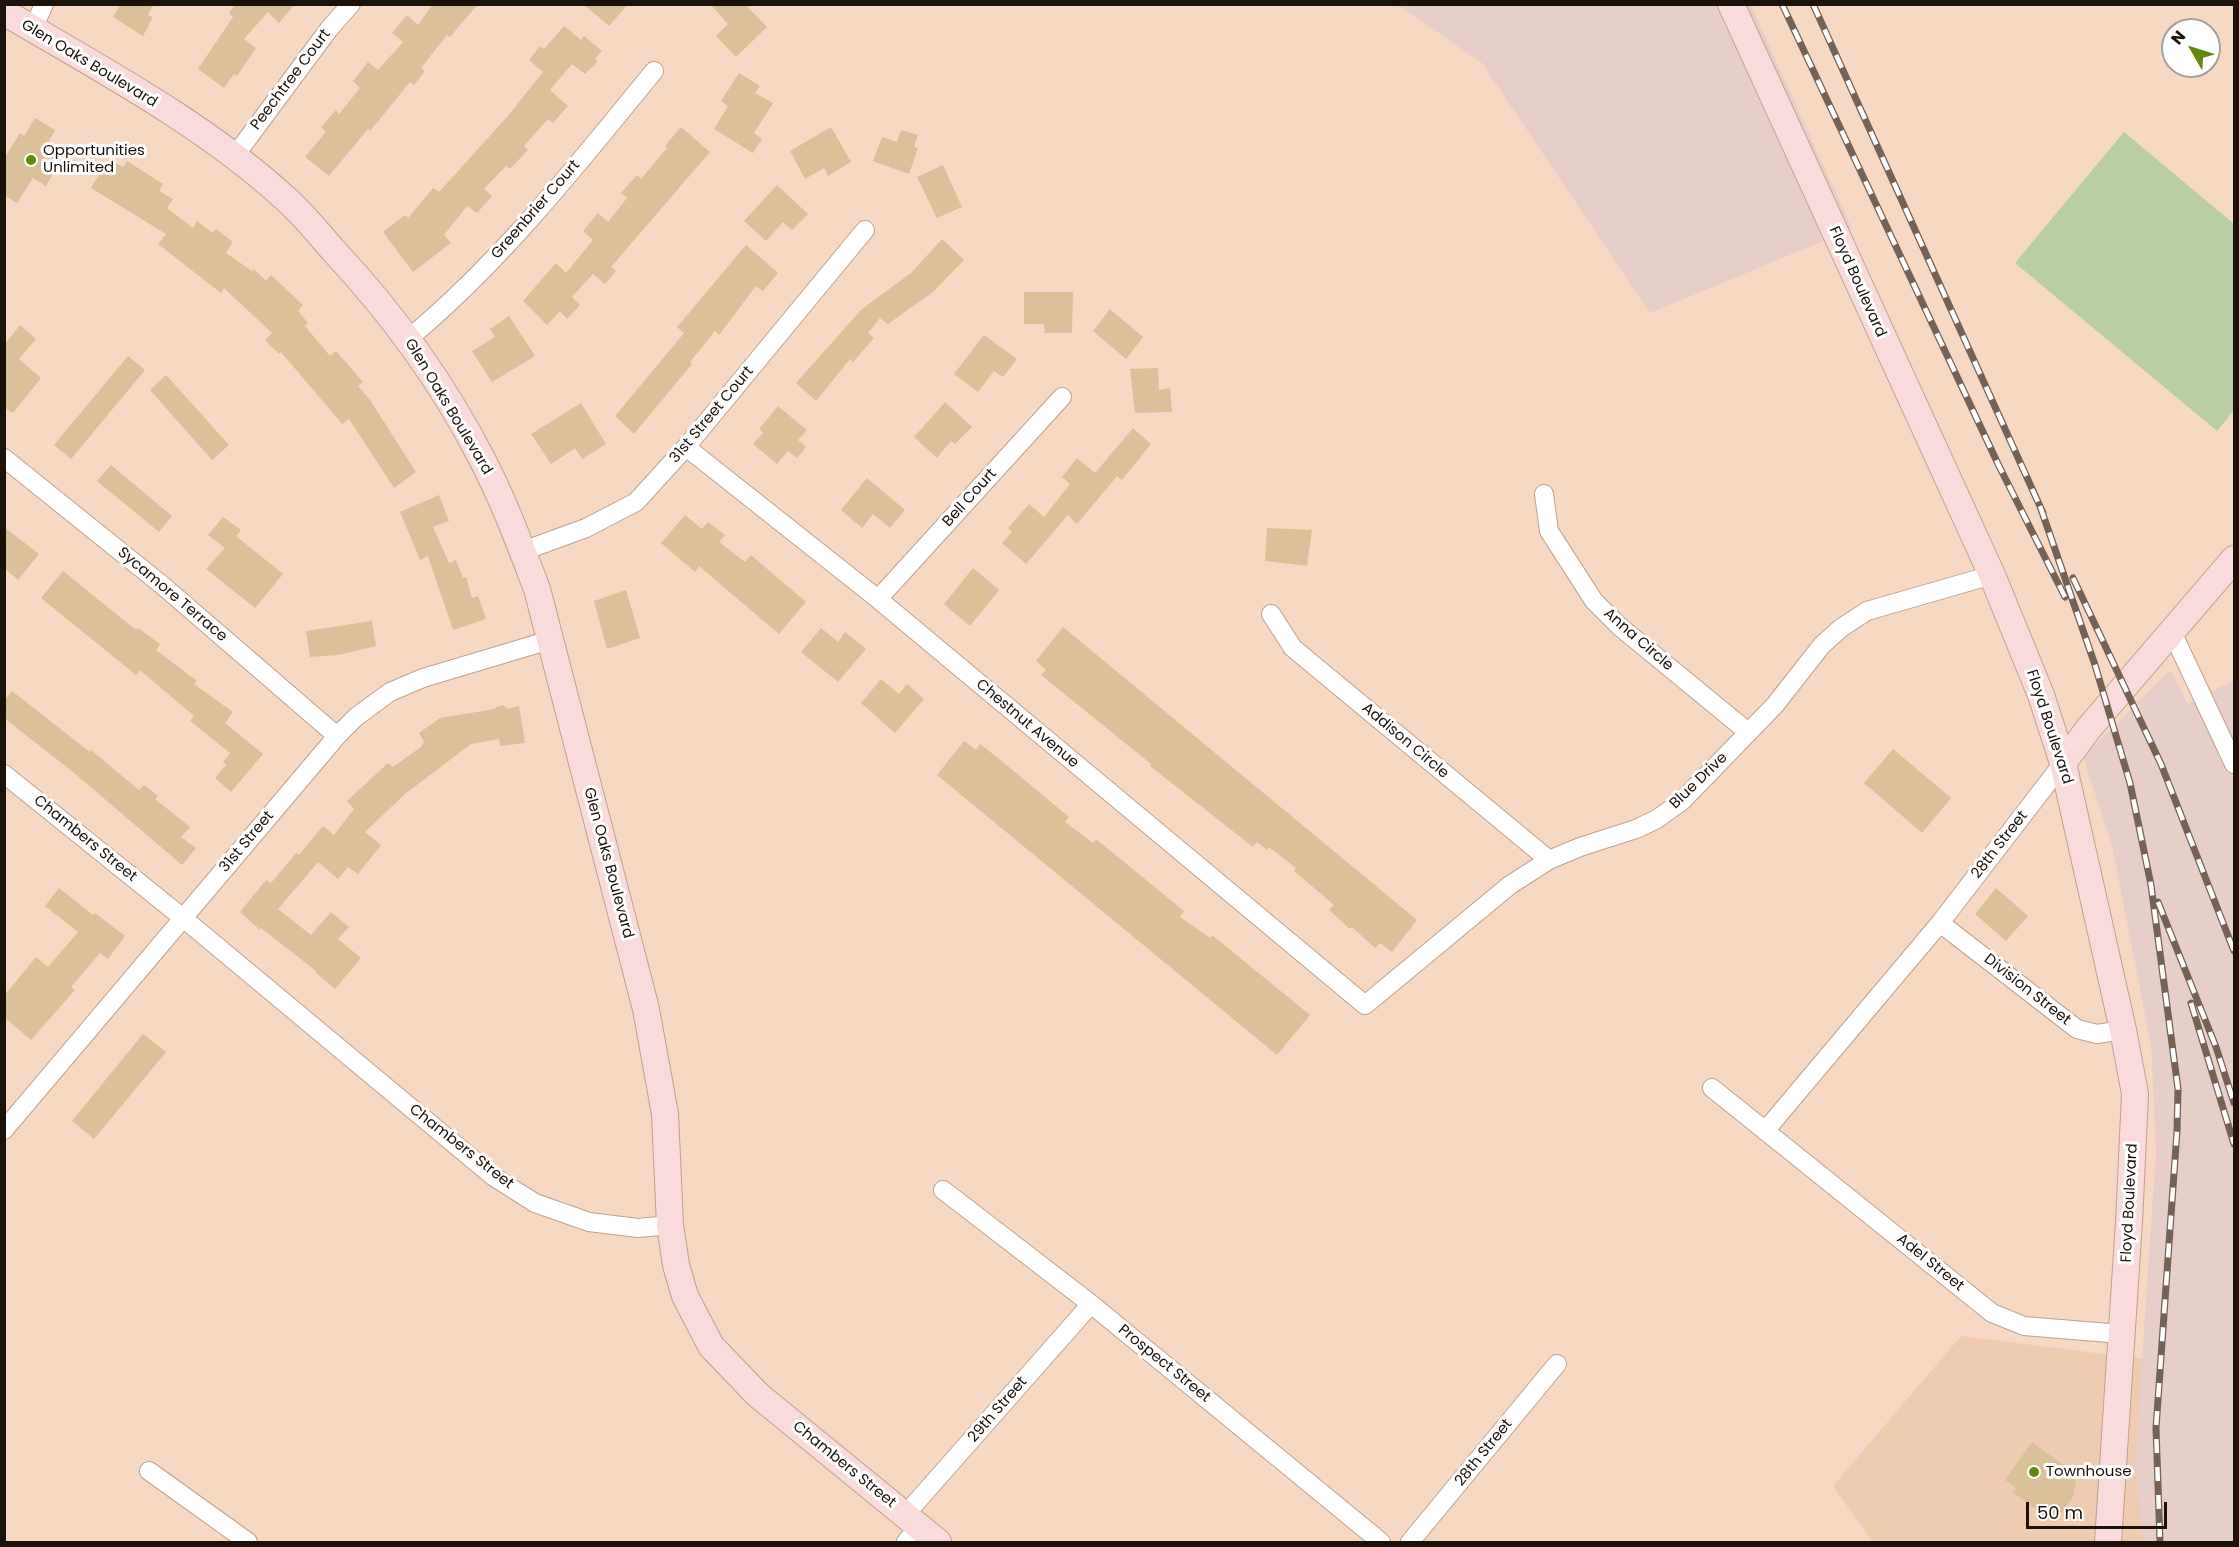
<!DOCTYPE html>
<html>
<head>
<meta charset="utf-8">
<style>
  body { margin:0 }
  #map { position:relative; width:2239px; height:1547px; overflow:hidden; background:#f7d8c2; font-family:Poppins,sans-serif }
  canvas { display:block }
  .frame { position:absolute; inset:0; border:6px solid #1c120a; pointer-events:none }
  .north { position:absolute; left:2161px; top:18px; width:60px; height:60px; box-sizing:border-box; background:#fff; border:2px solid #a4a09d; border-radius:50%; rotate:309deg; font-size:16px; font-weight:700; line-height:24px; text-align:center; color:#1c120a }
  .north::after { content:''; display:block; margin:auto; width:21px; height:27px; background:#62880e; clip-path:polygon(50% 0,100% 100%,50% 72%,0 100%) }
  .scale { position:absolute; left:2026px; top:1502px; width:141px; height:27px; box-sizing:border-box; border:3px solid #1c120a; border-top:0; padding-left:8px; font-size:18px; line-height:21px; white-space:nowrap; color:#1c120a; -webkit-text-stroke:4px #fff; paint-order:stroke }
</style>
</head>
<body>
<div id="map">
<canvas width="2239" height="1547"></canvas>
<div class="frame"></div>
<div class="north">N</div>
<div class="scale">50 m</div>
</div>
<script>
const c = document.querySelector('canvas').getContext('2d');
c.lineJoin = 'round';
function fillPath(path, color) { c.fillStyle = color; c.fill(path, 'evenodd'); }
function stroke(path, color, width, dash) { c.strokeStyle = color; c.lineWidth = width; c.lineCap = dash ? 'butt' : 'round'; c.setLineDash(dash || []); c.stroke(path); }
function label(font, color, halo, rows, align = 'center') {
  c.font = font + ' Poppins,sans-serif'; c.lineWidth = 6; c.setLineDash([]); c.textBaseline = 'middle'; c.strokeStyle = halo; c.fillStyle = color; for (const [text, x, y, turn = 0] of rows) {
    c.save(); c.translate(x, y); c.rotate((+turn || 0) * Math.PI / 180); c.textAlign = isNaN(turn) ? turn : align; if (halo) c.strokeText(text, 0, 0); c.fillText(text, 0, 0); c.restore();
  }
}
fillPath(new Path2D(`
  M1961 1336 2143 1359 2136 1464 2143 1542H1873L1833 1486Z`), '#efcbb0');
fillPath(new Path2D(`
  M1398 5H1751L1852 229 1650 313 1482 63Z
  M2170 670 2188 704 2234 680V1542H2143L2135 1464 2156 1150 2151 1046 2112 845 2083 757Z`), '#e8cec9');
fillPath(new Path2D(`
  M2124 132 2234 224V410L2217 431 2015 263Z`), '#b9cda6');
fillPath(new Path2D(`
  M121 4H154L148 15 153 17 143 36 113 17Z
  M236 4H295L279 23 268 12 244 39 256 48 237 76 234 74 224 88 198 69 233 17 229 13Z
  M433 4H478L450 37 447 35 421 68 425 71 414 85 410 82 370 131 368 129 329 176 305 157 326 132 321 127 336 110 339 114 360 88 353 81 368 62 378 70 403 42 392 33 407 15 418 25Z
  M583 4H628L609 26Z
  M710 4H745L767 27 736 57 716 36 728 24Z
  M564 26 581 40 584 36 602 51 595 59 598 61 585 74 572 64 550 90 568 106 553 123 548 119 524 146 528 150 510 169 506 166 484 189 492 196 477 213 467 206 444 235 451 243 413 272 383 232 405 215 408 218 433 188 439 192 507 117 543 72 529 60 540 46 544 49Z
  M739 73 760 86 755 93 773 103 754 133 762 139 753 153 714 129 728 106 721 101Z
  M35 118 55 130 43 152 60 161 46 186 33 178 17 203 4 195V159L20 133 24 136Z
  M681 127 710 152 611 267 616 271 605 284 593 274 572 297 580 305 567 319 560 311 547 325 523 301 556 263 566 273 593 240 583 231 598 213 608 222 627 198 621 193 637 175 641 179 667 148 665 146Z
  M831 127 851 162 828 176 824 168 805 179 790 151Z
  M901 130 918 135 914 147 918 148 909 174 873 161 882 137 897 142Z
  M109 159 123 167 127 161 163 184 159 191 173 199 167 208 193 228 197 221 213 233 216 229 233 242 226 253 252 271 254 269 266 281 271 275 303 305 298 311 308 323 305 326 330 356 336 351 363 382 358 386 370 400 416 472 394 488 349 419 342 424 281 352 279 354 265 340 272 333 224 288 221 293 158 244 166 234 91 188Z
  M943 165 962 207 937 218 917 177Z
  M777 185 808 214 792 230 783 222 766 241 744 221Z
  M942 239 964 260 933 292 888 324 880 318 868 333 874 338 853 362 850 359 816 401 796 383 862 309 911 273Z
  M746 245 778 273 763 291 756 286 719 335 715 331 690 362 692 364 634 434 615 416 684 333 677 327Z
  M1024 292H1073L1072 333H1045L1044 324H1024Z
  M1110 309 1143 337 1126 359 1093 331Z
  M509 316 535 356 492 382 472 351 495 337 490 329Z
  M20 325 36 339 19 359 41 378 13 413 4 407V345Z
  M984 335 1017 359 1003 377 994 371 978 392 954 374Z
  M128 356 145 370 71 459 54 445Z
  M1158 368 1159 390 1170 388 1172 412 1135 413 1130 369Z
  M166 375 229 445 212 460 150 390Z
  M945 402 972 427 955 444 951 441 937 458 914 437Z
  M581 403 606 444 582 459 575 448 551 464 531 434Z
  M778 406 807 430 798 440 806 447 797 458 788 451 777 464 753 444 763 433 759 429Z
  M1133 428 1151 444 1122 480 1117 476 1077 524 1068 515 1026 564 1002 543 1012 532 1008 528 1029 504 1044 517 1070 484 1062 477 1077 458 1095 473Z
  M111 465 172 516 159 532 97 481Z
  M867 478 905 510 890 528 873 514 862 528 841 510Z
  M439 495 449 521 433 527 449 563 456 560 463 578 466 577 472 598 478 596 486 619 453 630 428 556 420 560 400 512Z
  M685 515 702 529 708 522 725 535 719 542 745 562 751 555 806 602 779 634 699 566 695 572 661 543Z
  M223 517 241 530 236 536 283 574 255 608 206 569 225 548 208 535Z
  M4 527 39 554 18 580 4 568Z
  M1267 528 1312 530 1307 566 1265 561Z
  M973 568 999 590 970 626 944 604Z
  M63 571 136 630 138 628 160 644 156 650 197 681 194 684 233 712 225 723 263 754 231 792 215 778 226 765 223 762 230 753 190 721 194 716 140 670 136 675 41 598Z
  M626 590 640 638 607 649 594 601Z
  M372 621 376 646 338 655 310 657 306 631Z
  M1063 627 1417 920 1392 952 1380 943 1375 948 1352 927 1350 929 1329 910 1334 905 1294 871 1296 868 1269 847 1267 850 1257 842 1253 847 1150 766 1151 764 1041 675 1046 670 1036 661Z
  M821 628 838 642 845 632 866 649 838 682 801 652Z
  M881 679 899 694 907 684 924 699 895 733 861 703Z
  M12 691 90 752 91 750 139 790 144 785 158 796 155 799 190 827 181 837 196 848 182 865 73 772 4 718V701Z
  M503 705 508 709 519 706 525 743 500 746 499 739 471 744 405 794 365 832 381 845 358 874 348 867 338 879 318 862 278 909 311 935 331 912 349 927 338 939 361 958 335 989 315 972 316 971 261 928 260 930 240 912 266 880 271 883 296 853 299 855 323 826 334 835 354 809 347 801 388 763 393 767 421 747 424 742 419 733 440 718 495 709 496 707Z
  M964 741 976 750 980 744 998 758 1069 817 1065 822 1093 843 1096 839 1184 911 1180 917 1210 938 1212 935 1310 1015 1277 1055 937 775Z
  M1893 749 1951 798 1922 833 1864 783Z
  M59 888 93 915 95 913 125 936 108 959 100 953 71 987 75 990 31 1040 4 1017V996L36 957 48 967 78 932 45 906Z
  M1996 888 2028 916 2006 941 1975 914Z
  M143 1034 166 1052 94 1139 72 1121Z
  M2032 1442 2077 1475 2073 1497 2054 1523 2013 1492 2016 1488 2005 1480Z`), '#dac199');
const street = new Path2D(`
  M33 29 44 4
  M234 157 329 29 351 4
  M408 339C502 261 577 165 654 71
  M686 447 878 599 1365 1005 1510 885 1549 860 1580 847 1636 829 1657 819 1682 801 1775 705 1822 645 1841 628 1867 611 1992 575
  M4 458 162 585 337 736
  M1544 494 1549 531 1594 601 1619 626 1748 732
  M523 551 586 528 636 502 686 447 865 230
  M878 599 1062 397
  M1271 614 1293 648 1549 860
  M2172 632 2234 764
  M4 774 183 918 494 1177 535 1203 589 1222 638 1228 670 1225
  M1940 923 2077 1029 2097 1034 2123 1030
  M1712 1088 1992 1313 2024 1326 2121 1334
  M4 1130 337 736 356 717 390 692 423 678 550 640
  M1765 1131 1940 923 2063 763
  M943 1190 1091 1304 1381 1542
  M149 1471 248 1542
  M905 1515 1091 1304
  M906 1542 919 1527
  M1410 1542 1557 1364`);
const secondary = new Path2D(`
  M1731 4 1992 575 2041 695 2063 763 2123 1030 2135 1094 2129 1222 2108 1542
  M4 12C99 68 206 125 287 200 304 215 318 233 333 250 392 313 443 383 482 459 504 501 520 545 537 589L646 1009 665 1114 670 1225 676 1265 685 1296 711 1346 758 1395 938 1542
  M2063 763 2089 728 2234 559`);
stroke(street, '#bfa38d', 20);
stroke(secondary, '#bfa38d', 28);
stroke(street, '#fff', 18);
stroke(secondary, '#fadbdb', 26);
const rail = new Path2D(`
  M1782 4 1999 466 2065 597
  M1813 4 2043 513
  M2040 506 2095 665 2130 783 2151 885 2178 1089 2177 1131 2156 1428 2160 1542
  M2073 578 2161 764 2234 951
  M2158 902 2216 1047 2234 1103
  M2191 1003 2234 1144`);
stroke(rail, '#756255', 7);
stroke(rail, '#fff', 4.5, [14]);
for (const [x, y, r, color] of [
  [31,160,6,"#62880e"],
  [2034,1472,6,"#62880e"]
]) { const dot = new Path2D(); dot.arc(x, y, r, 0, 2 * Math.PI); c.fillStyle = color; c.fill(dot); stroke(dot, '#fff', 2); }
label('15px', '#1c120a', '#fff', [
  ["Glen Oaks Boulevard",89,64,31],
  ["Peechtree Court",291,80,-53],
  ["Greenbrier Court",536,210,-49],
  ["Floyd Boulevard",1857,282,66],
  ["Glen Oaks Boulevard",448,407,59],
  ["31st Street Court",712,415,-50],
  ["Bell Court",970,498,-48],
  ["Sycamore Terrace",172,595,40],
  ["Anna Circle",1638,640,41],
  ["Chestnut Avenue",1027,724,40],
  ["Floyd Boulevard",2049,727,72],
  ["Addison Circle",1405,741,40],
  ["Blue Drive",1699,781,-44],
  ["Chambers Street",85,839,39],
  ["31st Street",247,842,-50],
  ["28th Street",2000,845,-52],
  ["Glen Oaks Boulevard",608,863,75],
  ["Division Street",2027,990,38],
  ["Chambers Street",461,1147,38],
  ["Floyd Boulevard",2130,1203,-87],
  ["Adel Street",1930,1263,39],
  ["Prospect Street",1164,1364,39],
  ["29th Street",998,1410,-49],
  ["28th Street",1484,1453,-51],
  ["Chambers Street",844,1465,39]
]);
label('15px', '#1c120a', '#fff', [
  ["Opportunities",43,151],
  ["Unlimited",43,168],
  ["Townhouse",2046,1472]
], 'left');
</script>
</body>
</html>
